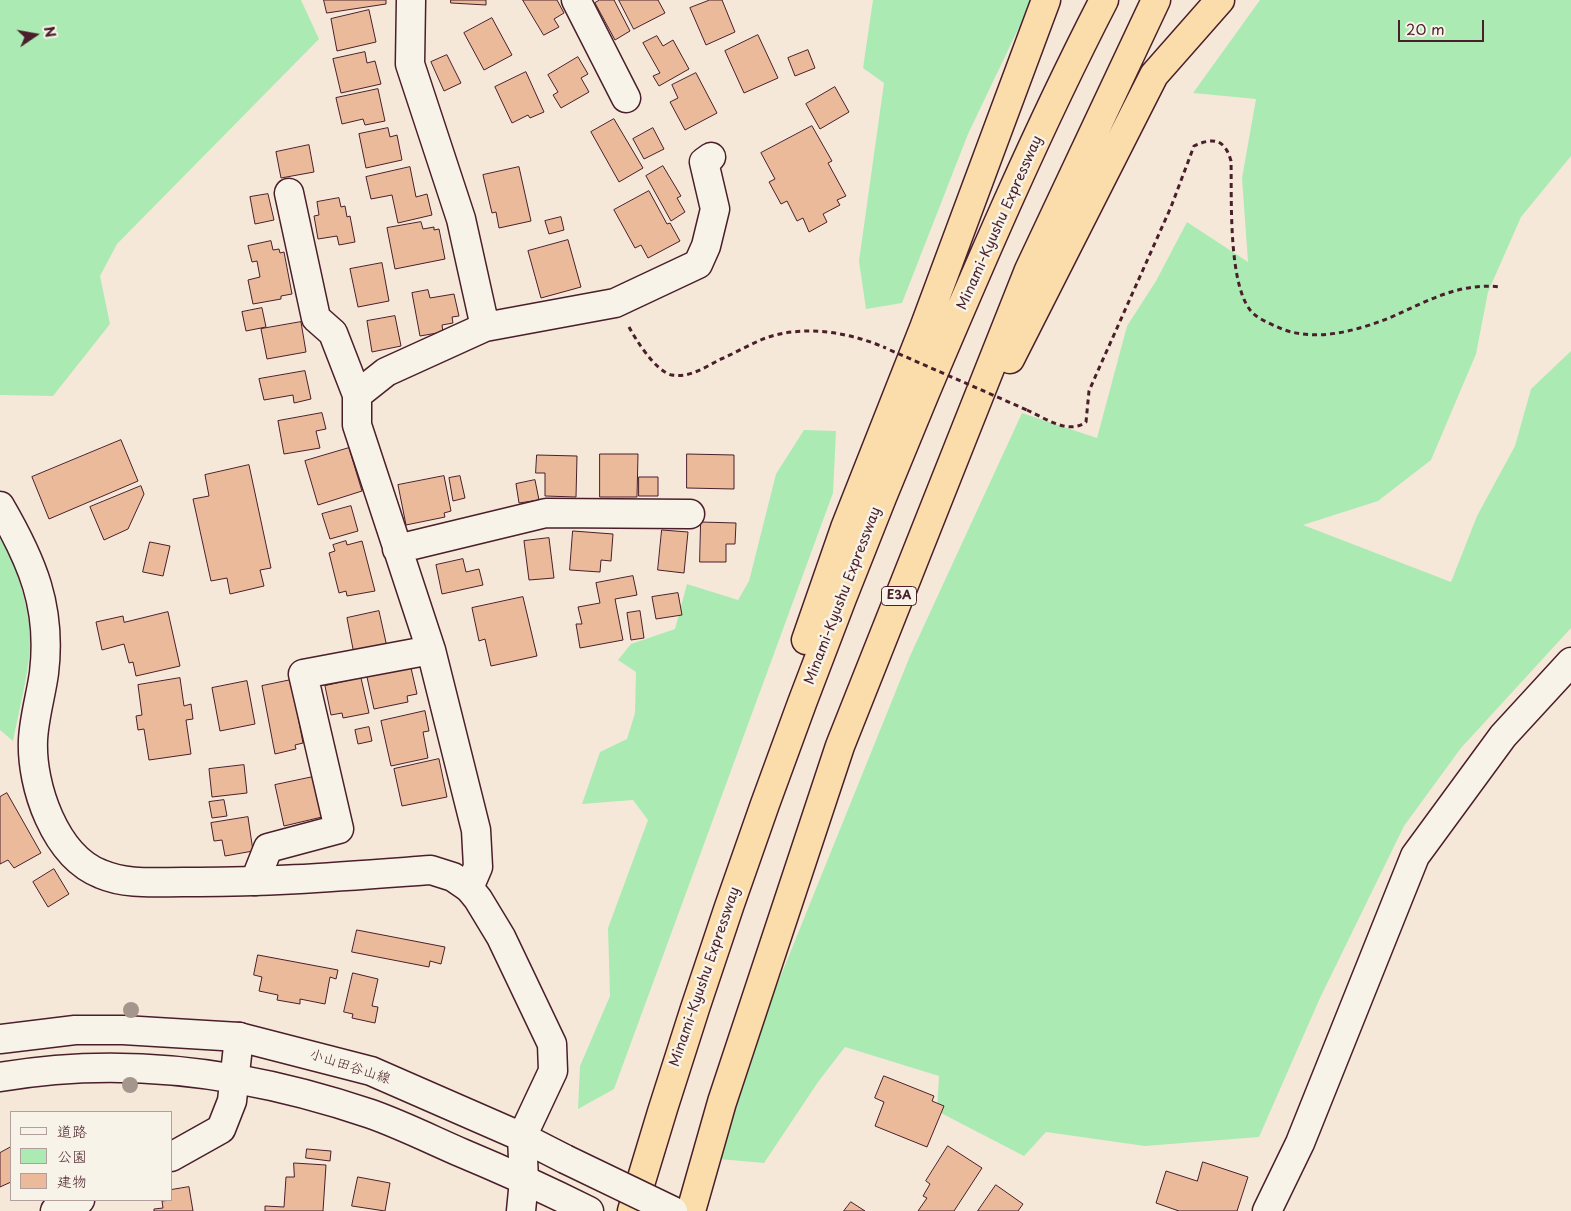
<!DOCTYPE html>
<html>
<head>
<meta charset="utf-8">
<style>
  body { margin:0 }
  #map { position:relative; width:1571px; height:1211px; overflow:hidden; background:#f5e8d9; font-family:"Playpen Sans","Klee One",sans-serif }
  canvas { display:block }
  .legend { position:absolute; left:10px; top:1111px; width:162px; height:90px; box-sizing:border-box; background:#f7f3e8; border:1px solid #b29e9c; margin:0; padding:6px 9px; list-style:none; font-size:15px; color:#4a1f2b }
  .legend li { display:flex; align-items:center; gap:10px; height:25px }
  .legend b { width:25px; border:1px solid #b29e9c }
  .north { position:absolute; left:10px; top:10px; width:50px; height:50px; -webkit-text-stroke:4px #f7f3e8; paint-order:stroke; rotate:78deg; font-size:14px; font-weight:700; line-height:20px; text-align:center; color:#4a1f2b }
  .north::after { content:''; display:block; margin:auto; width:18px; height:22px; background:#4a1f2b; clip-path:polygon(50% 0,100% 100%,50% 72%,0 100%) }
  .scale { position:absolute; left:1398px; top:20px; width:86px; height:22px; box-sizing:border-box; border:2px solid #4a1f2b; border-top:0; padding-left:6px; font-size:15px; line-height:18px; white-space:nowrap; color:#4a1f2b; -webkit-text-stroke:4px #f7f3e8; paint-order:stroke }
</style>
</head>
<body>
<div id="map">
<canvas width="1571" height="1211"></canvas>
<ul class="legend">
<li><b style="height:6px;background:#f7f3e8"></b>道路</li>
<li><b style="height:14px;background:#abebb3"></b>公園</li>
<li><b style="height:14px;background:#ebba9b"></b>建物</li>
</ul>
<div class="north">N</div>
<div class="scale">20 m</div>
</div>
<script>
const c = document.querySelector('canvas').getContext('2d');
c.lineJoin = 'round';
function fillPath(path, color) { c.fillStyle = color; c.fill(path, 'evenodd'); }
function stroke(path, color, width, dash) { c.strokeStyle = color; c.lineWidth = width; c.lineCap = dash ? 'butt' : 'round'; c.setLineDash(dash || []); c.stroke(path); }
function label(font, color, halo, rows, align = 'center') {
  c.font = font + ' "Playpen Sans","Klee One",sans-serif'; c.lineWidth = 5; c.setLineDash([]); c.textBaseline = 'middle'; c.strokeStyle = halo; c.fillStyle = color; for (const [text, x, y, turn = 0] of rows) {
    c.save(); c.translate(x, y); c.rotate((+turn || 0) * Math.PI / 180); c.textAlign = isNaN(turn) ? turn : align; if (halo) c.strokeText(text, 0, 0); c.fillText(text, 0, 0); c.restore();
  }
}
fillPath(new Path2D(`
  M0 0H301L319 39 117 244 100 276 110 324 53 396 0 395Z
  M873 0H1032L968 134 902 303 866 309 859 261 884 83 863 68Z
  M1260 0H1571V156L1521 217 1488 292 1476 354 1431 460 1378 501 1303 525 1451 582 1477 516 1515 446 1531 389 1571 351V628L1461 748 1404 826 1320 998 1259 1137 1145 1146 1046 1132 1024 1156 937 1111 939 1076 845 1047 818 1082 764 1163 719 1159 750 1052 910 656 1022 413 1097 438 1127 326 1156 281 1187 222 1248 262 1242 178 1256 99 1193 93Z
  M804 430 836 431 833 493 614 1089 578 1109 580 1066 610 996 608 928 648 820 633 800 582 804 600 752 627 739 635 713 636 672 618 660 631 644 675 629 687 584 738 600 749 581 776 474Z
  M0 538C18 566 32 616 30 649 27 680 19 711 13 741L0 730Z`), '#abebb3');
const building = new Path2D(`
  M324 0H386V4L327 13Z
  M451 0H486V5L451 3Z
  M523 0H557L564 13 554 19 559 27 544 35Z
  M600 0H614L630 31 615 40 595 3Z
  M619 0H658L665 13 634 29Z
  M710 0H722L735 32 706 45 690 8Z
  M369 10 376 42 337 51 331 19Z
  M492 18 512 55 484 70 464 33Z
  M758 35 778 78 744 93 725 51Z
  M657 36 663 46 673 40 689 69 659 86 653 76 660 73 643 43Z
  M808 50 815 68 795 76 788 58Z
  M365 52 367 63 375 61 381 84 341 93 333 59Z
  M447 55 461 83 444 91 431 62Z
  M578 57 588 74 581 78 589 92 561 108 553 95 558 92 548 75Z
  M526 72 544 112 530 118 528 115 512 123 495 87Z
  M696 73 717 113 685 130 670 102 678 98 672 85Z
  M835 87 849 112 820 129 806 104Z
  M378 89 385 121 365 125 363 119 342 124 336 98Z
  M614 119 643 168 619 182 591 132Z
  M812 126 832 161 828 163 846 196 837 200 840 205 823 214 827 222 809 232 803 218 797 221 787 201 781 204 769 182 775 179 761 153Z
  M388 128 390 137 397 135 402 160 366 168 359 134Z
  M653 128 664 149 644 159 633 139Z
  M309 145 314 172 281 178 276 152Z
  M663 166 681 196 677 198 685 212 671 221 646 176Z
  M410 167 416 197 427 194 432 215 398 223 392 195 371 199 366 177Z
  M519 167 531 221 499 228 496 212 492 213 483 175Z
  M649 191 667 224 670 223 680 241 648 258 641 245 635 248 614 210Z
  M268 194 274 220 255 224 250 197Z
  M339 198 341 207 345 206 347 217 350 216 355 242 339 245 337 236 318 239 314 216 319 215 317 202Z
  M561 217 564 230 549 234 545 221Z
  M421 222 423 229 434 227V230L439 229 445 259 395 269 387 228Z
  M568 240 581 287 541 298 528 251Z
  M271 241 273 250 279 249 280 253 284 252 292 294 281 296V299L253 304 248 280 260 277 257 261 252 262 248 246Z
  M382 263 389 301 358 307 350 269Z
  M428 290 430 298 454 294 459 316 452 317 453 323 442 325 443 332 420 336 412 293Z
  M262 308 266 327 246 331 242 312Z
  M395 316 401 346 372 352 367 321Z
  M301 322 306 352 267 359 261 329Z
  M305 371 311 399 294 403 293 395 264 400 259 379Z
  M322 413 326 429 316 431 320 448 284 454 278 421Z
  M121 440 138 481 49 519 32 477Z
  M349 448 362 491 318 505 305 461Z
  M600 454H638L637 497H600Z
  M687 454 734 455V489L687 488Z
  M537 455 577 456 576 497 545 496V473H536Z
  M249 465 271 568 260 570 264 586 230 594 227 578 211 581 193 499 209 496 205 475Z
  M444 476 451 511 444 513 445 517 406 525 398 485Z
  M460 476 465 498 453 501 449 478Z
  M639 477H658V496H639Z
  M535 480 539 500 519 503 516 484Z
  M141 486 144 494 128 529 104 540 90 507Z
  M351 506 358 531 330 539 322 514Z
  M701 522 736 523 735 544H726V562H700Z
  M662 530 688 532 684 573 658 570Z
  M573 531 613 534 611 561 601 560 600 572 570 570Z
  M549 538 554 578 529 580 524 541Z
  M346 541 347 545 362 541 375 591 347 596 346 591 339 593 329 553 335 551 333 545Z
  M150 542 170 546 163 576 143 572Z
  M463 559 466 572 479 569 483 585 442 594 436 565Z
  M633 576 637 595 615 599 623 640 580 648 576 624H582L578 607 600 603 596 583Z
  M678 593 682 615 656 619 652 597Z
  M523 597 537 656 491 666 485 639 479 641 472 608Z
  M379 611 387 647 354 654 347 618Z
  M640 611 644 638 631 640 627 613Z
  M168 612 180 666 136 676 133 662 129 663 124 644 102 650 96 622 123 616 124 622Z
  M411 668 417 694 407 696 408 702 374 709 367 677Z
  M180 678 184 706 191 704 193 719 186 720 191 754 149 760 144 729 138 730 136 716 142 715 138 685Z
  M361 678 369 713 343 718 342 713 331 715 325 686Z
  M291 680 303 743 295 745 296 749 275 754 262 686Z
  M247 681 255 724 220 731 212 688Z
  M425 711 429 731 423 732 428 758 391 766 381 721Z
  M369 727 372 741 358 744 355 730Z
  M439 759 447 797 402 806 394 769Z
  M244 765 247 793 212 797 209 769Z
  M313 777 322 817 284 826 275 785Z
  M7 793 41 853 14 868 8 860 0 864V797Z
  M224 800 227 816 212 818 209 802Z
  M248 817 253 851 225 856 222 840 214 841 211 823Z
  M54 869 69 894 48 907 33 882Z
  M357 930 445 947 441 964 430 961 429 967 352 952Z
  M258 955 338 970 336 979 330 977 325 1004 300 999V1004L277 1000 278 995 259 991 262 977 254 975Z
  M353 973 378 979 372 1006 378 1007 375 1023 352 1018 353 1014 344 1012Z
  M884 1076 934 1096 932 1101 944 1106 927 1147 875 1126 884 1102 875 1098Z
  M948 1146 982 1168 954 1211H918L927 1198 923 1196 930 1184 926 1181Z
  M11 1147V1182L0 1187V1153Z
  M307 1149 331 1151 330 1161 306 1158Z
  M1203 1162 1248 1177 1237 1211H1179L1156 1203 1166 1171 1197 1181Z
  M294 1163 326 1165 323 1211H265V1206L284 1207 286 1177H294Z
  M358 1177 390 1183 385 1211 352 1206Z
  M996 1185 1023 1204 1018 1211H978Z
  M189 1187 193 1211H154V1209L163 1208 162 1201 171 1200V1190Z
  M851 1202 865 1211H844Z`);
fillPath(building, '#ebba9b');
stroke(building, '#4a1f2b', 1);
const street = new Path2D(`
  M411 0 410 64 461 219 485 327 386 372 357 395V425L431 650 476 830 478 867 469 888
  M576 0 626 98
  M289 193 316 318 333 333 357 395
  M485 327 615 303 698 264 706 246 715 209 704 162 711 157
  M397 549 546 513 690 514
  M255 881 268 848 339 829 303 674 431 650
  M171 1157 221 1129 232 1101 239 1037
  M55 1211 80 1200
  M521 1211 524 1180
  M1267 1211 1300 1143 1415 856 1503 736 1571 662`);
const secondary = new Path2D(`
  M0 506C32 561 52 607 44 673 41 695 34 718 33 740 31 786 55 856 101 874 127 885 155 882 183 882 266 883 349 876 431 870L453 877 469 888 478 899 501 937 552 1044 553 1071 522 1137 524 1180
  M0 1039 75 1030H123L239 1037 371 1071 522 1137 565 1159
  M0 1077C127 1055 251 1073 371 1114 402 1125 432 1140 462 1153 505 1171 547 1190 589 1211`);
const highway = new Path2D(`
  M1010 359 1154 75 1220 0
  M806 640 845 528 924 328 1046 0
  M632 1211C714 933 813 660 925 393 981 261 1038 128 1104 0
  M691 1211 722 1102 840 746 1029 270 1156 0`);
stroke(street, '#4a1f2b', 31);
stroke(secondary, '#4a1f2b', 31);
stroke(highway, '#4a1f2b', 31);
stroke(new Path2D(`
  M629 327C636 340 656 372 672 375 690 378 705 367 721 359 735 353 749 345 763 339 802 324 849 332 886 348
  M1027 410C1045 418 1068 435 1086 422L1089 391 1096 375 1171 207 1194 146C1213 137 1225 139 1231 161 1232 195 1227 293 1255 315 1263 321 1273 325 1282 329 1316 342 1356 331 1389 318 1426 302 1459 282 1500 287`), '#4a1f2b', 3, [5, 4]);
stroke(street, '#f7f3e8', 28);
stroke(secondary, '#f7f3e8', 28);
stroke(highway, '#faddab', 28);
const secondaryBridge = new Path2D(`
  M565 1159 673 1211`);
stroke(secondaryBridge, '#4a1f2b', 31, []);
stroke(new Path2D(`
  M890 350 1027 410`), '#4a1f2b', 3, [5, 4]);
stroke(secondaryBridge, '#f7f3e8', 28);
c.fillStyle = '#a4968c';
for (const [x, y] of [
  [131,1010],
  [130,1085]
]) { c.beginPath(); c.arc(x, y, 8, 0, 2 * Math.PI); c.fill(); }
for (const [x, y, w] of [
  [899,596,35]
]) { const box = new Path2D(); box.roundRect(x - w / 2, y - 9.5, w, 19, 4); c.fillStyle = '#f7f3e8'; c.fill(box); stroke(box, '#4a1f2b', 1); }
label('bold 12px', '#4a1f2b', null, [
  ["E3A",899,596]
]);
label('14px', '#4a1f2b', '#f7f3e8', [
  ["Minami-Kyushu Expressway",1000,223,-66],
  ["Minami-Kyushu Expressway",843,596,-69],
  ["Minami-Kyushu Expressway",705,977,-71],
  ["小山田谷山線",350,1067,18]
]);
</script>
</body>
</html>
